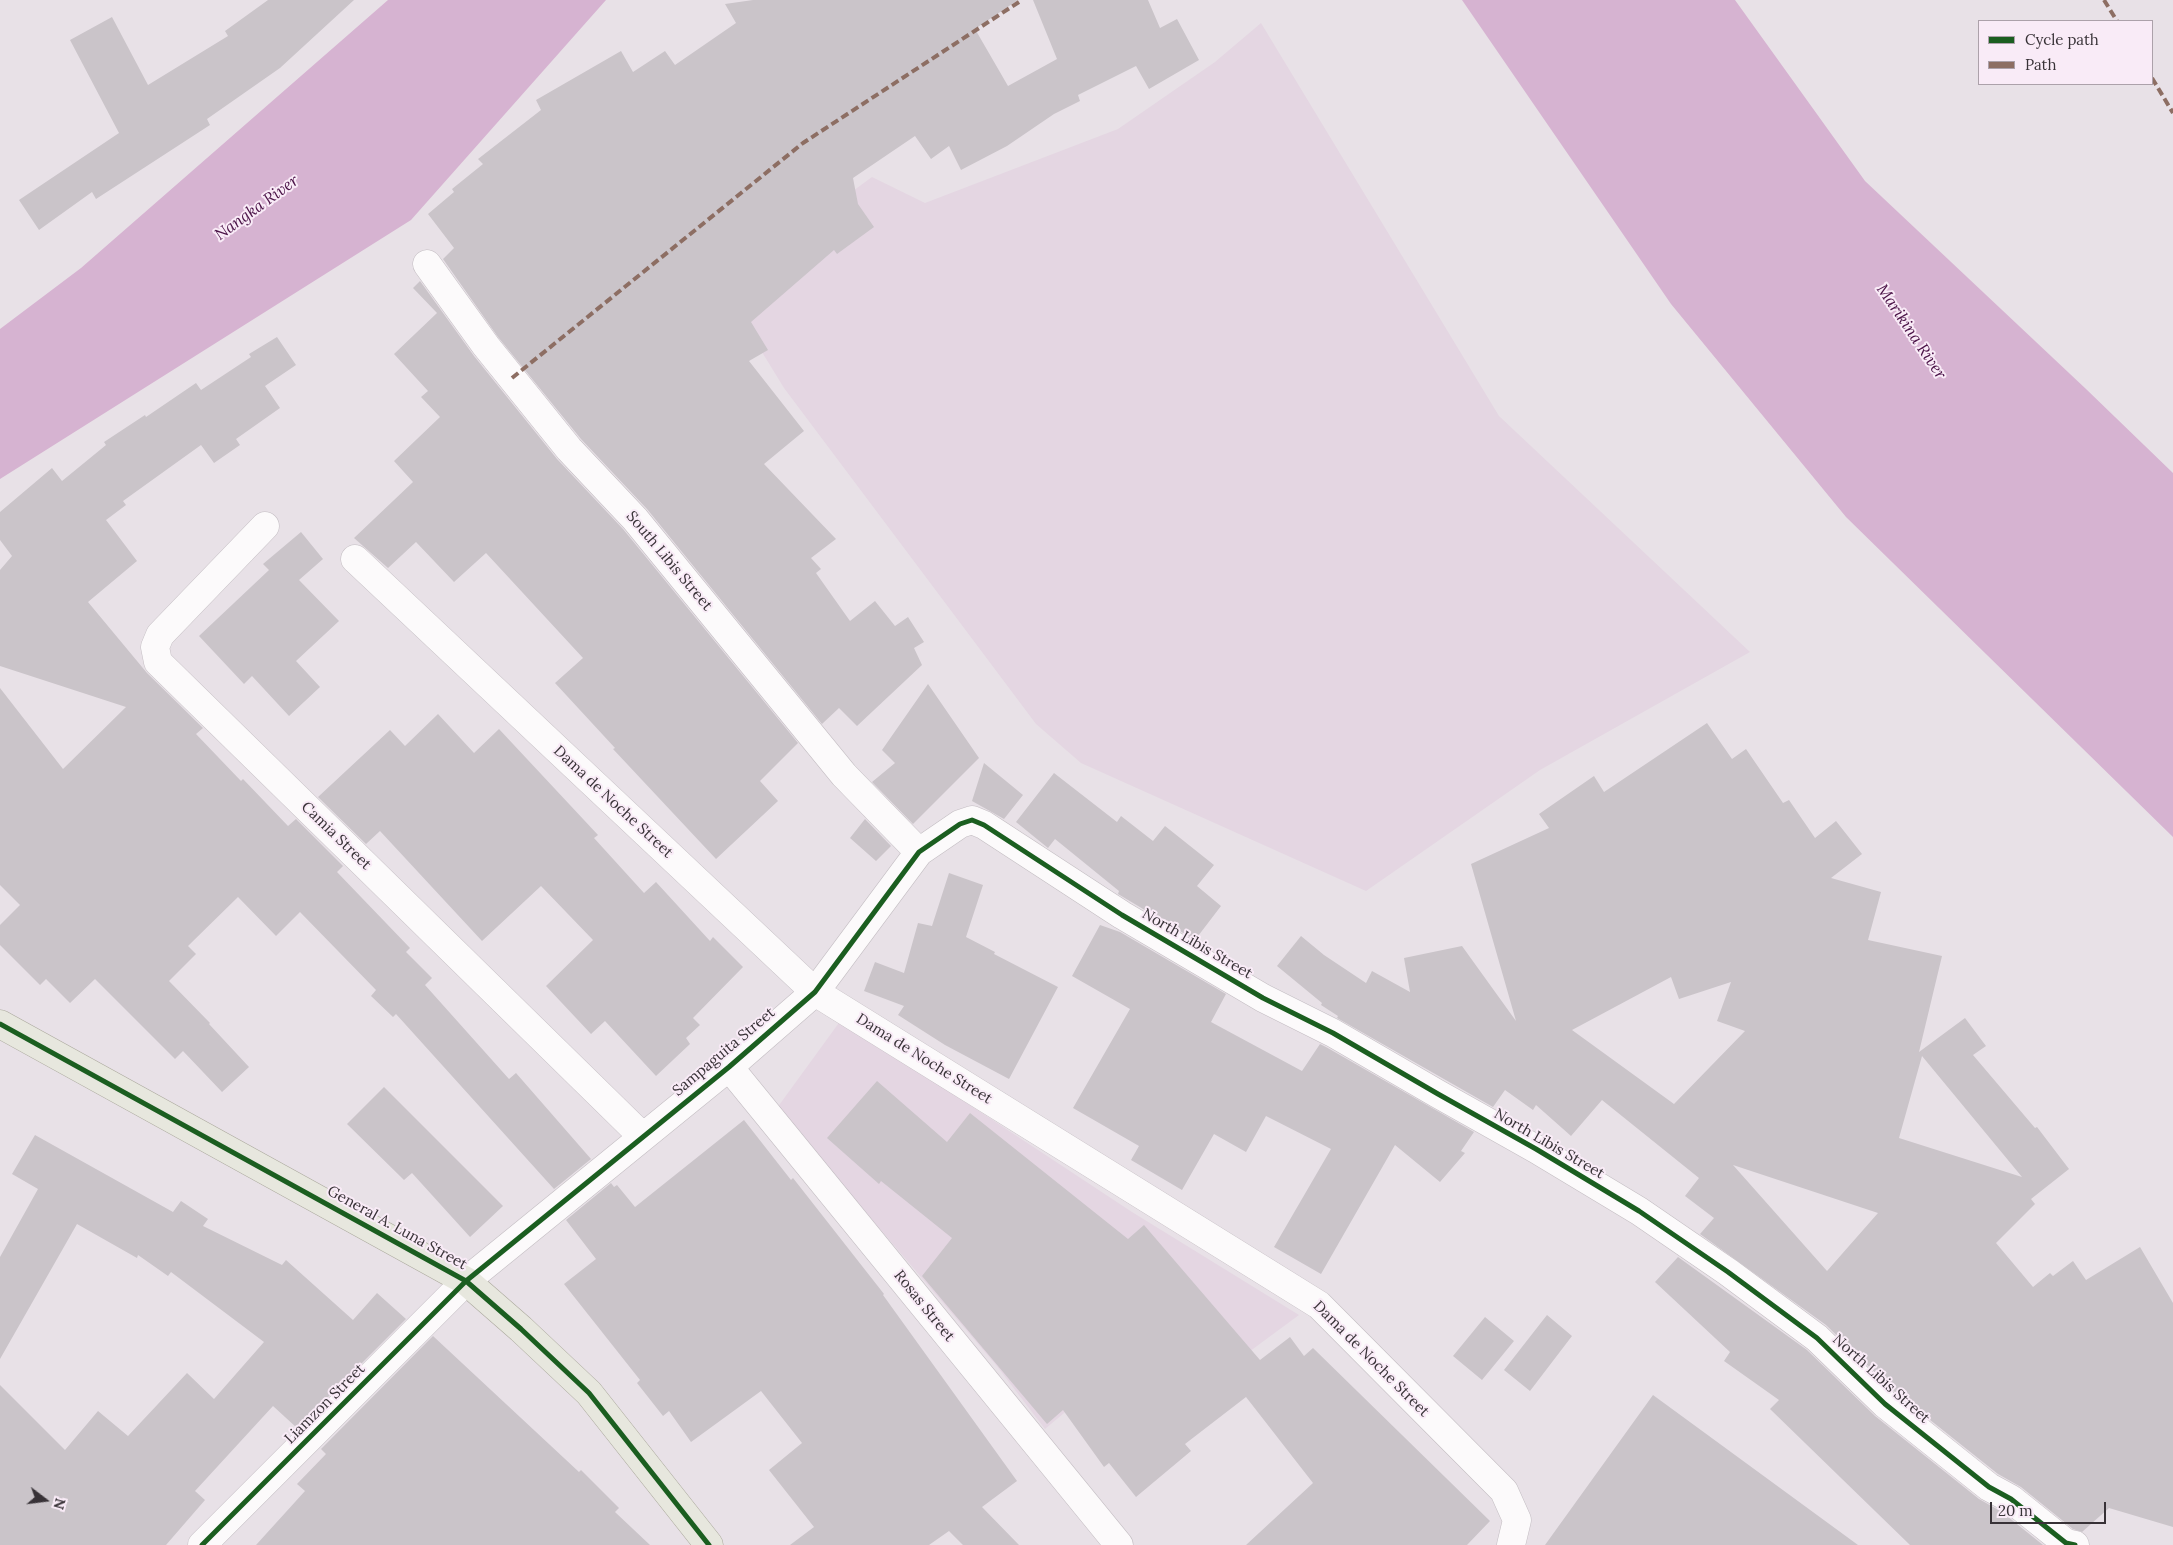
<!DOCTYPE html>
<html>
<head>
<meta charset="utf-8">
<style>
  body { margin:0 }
  #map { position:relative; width:2173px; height:1545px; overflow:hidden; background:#e8e1e7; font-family:Lora,serif }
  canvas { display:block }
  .legend { position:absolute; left:1978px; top:20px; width:175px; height:65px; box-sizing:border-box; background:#f9ebf7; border:1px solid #aca1aa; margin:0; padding:6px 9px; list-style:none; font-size:15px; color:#383237 }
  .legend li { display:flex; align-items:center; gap:10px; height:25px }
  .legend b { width:25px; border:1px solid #aca1aa }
  .north { position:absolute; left:20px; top:1475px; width:50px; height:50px; -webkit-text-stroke:4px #f9ebf7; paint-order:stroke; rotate:105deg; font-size:14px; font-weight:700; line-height:20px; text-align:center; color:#383237 }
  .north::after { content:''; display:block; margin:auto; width:18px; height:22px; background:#383237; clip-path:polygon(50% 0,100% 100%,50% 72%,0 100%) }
  .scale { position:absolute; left:1990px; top:1502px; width:116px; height:22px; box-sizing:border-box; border:2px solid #383237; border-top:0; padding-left:6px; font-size:15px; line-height:18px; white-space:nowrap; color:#383237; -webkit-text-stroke:4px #f9ebf7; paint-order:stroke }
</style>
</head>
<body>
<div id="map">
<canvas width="2173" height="1545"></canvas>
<ul class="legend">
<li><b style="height:6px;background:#1b5e20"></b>Cycle path</li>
<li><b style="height:6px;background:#8d6e63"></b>Path</li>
</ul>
<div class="north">N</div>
<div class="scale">20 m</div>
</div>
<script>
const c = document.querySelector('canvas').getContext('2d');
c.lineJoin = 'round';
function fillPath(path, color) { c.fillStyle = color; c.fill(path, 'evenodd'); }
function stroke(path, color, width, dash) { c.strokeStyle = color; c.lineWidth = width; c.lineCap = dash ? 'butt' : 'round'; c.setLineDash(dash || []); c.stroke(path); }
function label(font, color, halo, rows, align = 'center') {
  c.font = font + ' Lora,serif'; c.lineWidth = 4; c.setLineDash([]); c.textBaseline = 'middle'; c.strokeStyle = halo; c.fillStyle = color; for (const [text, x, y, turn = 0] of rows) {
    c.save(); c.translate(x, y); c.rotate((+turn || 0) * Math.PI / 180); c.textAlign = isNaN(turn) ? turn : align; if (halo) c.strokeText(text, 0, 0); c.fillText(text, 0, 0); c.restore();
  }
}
fillPath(new Path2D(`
  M1261 23 1499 416 1750 652 1540 770 1366 891 1081 763 1036 724 784 388 722 287 872 177 925 203 1118 129 1215 62Z
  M841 1020 1132 1212 1299 1315 1181 1402 1138 1351 1045 1429 996 1365 777 1108Z`), '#e4d6e2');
fillPath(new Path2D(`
  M388 0H606L411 220 0 479V329L81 268Z
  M1462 0H1735L1865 181 2086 389 2173 473V837L1846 517 1671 304Z`), '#d6b3d1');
fillPath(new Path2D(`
  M268 0H354L280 68 207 119 210 125 96 199 92 192 39 230 19 200 119 133 70 40 112 17 148 85 228 36 225 31Z
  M753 0H1018L975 29 1008 86 1057 59 1033 0H1148L1160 28 1177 19 1199 60 1149 89 1136 66 1078 95 1080 101 1054 114 1007 146 961 170 949 146 931 159 915 136 853 178 858 204 874 227 837 254 834 250 751 322 768 350 749 361 804 431 764 464 836 539 811 558 821 569 816 573 850 621 875 601 895 626 908 617 924 642 914 648 922 665 857 726 839 708 822 724 647 509 581 439 498 337 443 259 454 248 428 214 454 192 452 189 483 164 478 159 541 110 536 100 621 51 633 72 665 51 675 65 736 23 725 4Z
  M420 281 474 356 557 459 623 529 798 743 760 781 778 801 716 859 613 749 615 748 555 683 583 658 486 553 454 582 416 542 388 568 354 538 413 482 394 461 440 417 421 397 428 391 394 354 437 313 413 288Z
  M277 337 296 365 265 386 280 408 236 439 240 445 214 463 201 445 123 501 126 505 106 520 137 561 88 602 147 673 203 728 196 734 241 781 243 779 288 826 296 819 343 866 337 872 410 948 406 952 432 978 425 985 509 1079 516 1073 591 1159 554 1189 396 1014 393 1017 371 996 376 990 300 912 276 936 238 897 188 946 196 954 169 981 210 1023 209 1024 249 1067 222 1092 183 1051 175 1059 95 979 70 1003 46 979 40 985 0 945V925L20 905 0 885V688L63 769 126 707 0 666V570L12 556 0 540V512L52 468 62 481 106 445 104 442 145 415 146 417 196 383 201 390 251 357 249 354Z
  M301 532 323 559 299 580 339 621 296 661 320 687 289 716 252 676 244 684 199 636 269 570 263 564Z
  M928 684 979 758 913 824 872 782 895 763 882 750Z
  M438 714 474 753 499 729 598 835 594 838 644 893 656 882 710 941 713 937 743 967 693 1018 700 1025 686 1038 690 1044 656 1076 605 1021 591 1034 546 986 593 940 541 886 482 941 380 831 366 844 318 797 390 730 405 746Z
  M1707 723 1732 759 1746 749 1783 803 1789 800 1815 838 1836 821 1862 854 1831 878 1881 892 1868 940 1942 956 1919 1052 1965 1018 1986 1046 1973 1055 2035 1128 2037 1127 2069 1169 2031 1199 2035 1204 1996 1243 2033 1287 2050 1273 2053 1276 2073 1261 2086 1280 2140 1247 2173 1303V1527L2109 1508 2082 1532 2073 1529 2021 1487 1998 1474 1895 1392 1826 1325 1700 1234 1714 1218 1685 1196 1699 1178 1602 1100 1571 1136 1536 1105 1533 1110 1505 1090 1493 1107 1337 1018 1338 1016 1321 1005 1322 1003 1277 966 1301 936 1324 955 1366 983 1372 971 1410 992 1404 958 1462 946 1516 1021 1471 864 1549 828 1539 814 1594 776 1604 792ZM1671 977 1679 999 1731 982 1717 1021 1745 1031 1674 1104 1572 1030ZM1922 1056 2022 1177 1899 1138ZM1733 1165 1878 1213 1827 1271Z
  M984 763 1023 795 1004 819 972 801Z
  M1054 773 1117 822 1121 816 1153 841 1165 826 1214 865 1197 886 1221 906 1195 940 1118 894 1119 891 1055 839 1048 848 1016 822Z
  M865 819 891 846 876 861 850 838Z
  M949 873 983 885 966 937 995 952 994 954 1058 987 1009 1079 945 1045 898 1015 904 1006 864 991 875 962 904 973 918 923 932 926Z
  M1100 925 1120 932 1226 994 1211 1022 1302 1071 1320 1044 1326 1047 1474 1132 1461 1151 1465 1153 1440 1182 1395 1145 1321 1274 1274 1247 1331 1149 1266 1116 1246 1152 1214 1134 1182 1190 1131 1160 1139 1146 1073 1108 1130 1009 1072 976Z
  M877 1081 947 1142 970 1113 1128 1239 1144 1225 1260 1360 1290 1337 1304 1356 1313 1348 1490 1521 1467 1545H1246L1313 1483 1246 1397 1185 1444 1191 1451 1136 1497 1109 1463 1104 1467 1063 1410 1047 1424 922 1276 952 1238 881 1181 879 1184 827 1138Z
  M384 1087 503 1206 470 1237 412 1173 404 1180 347 1124Z
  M744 1120 791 1180 793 1178 884 1294 883 1295 1017 1481 982 1507 1019 1545H963L949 1531 929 1545H790L814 1527 769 1470 802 1443 761 1391 691 1442 669 1411 663 1416 637 1383 640 1380 564 1284 596 1259 566 1220 611 1183 614 1187 617 1185 635 1207Z
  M35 1135 173 1212 181 1201 208 1219 203 1226 282 1265 286 1260 353 1320 377 1293 406 1319 297 1428 273 1406 195 1491 205 1500 166 1545H0V1385L65 1450 98 1411 128 1436 187 1373 214 1399 264 1342 171 1272 168 1276 138 1255 137 1258 77 1224 0 1359V1257L38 1189 12 1174Z
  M1678 1257 1807 1350 1875 1416 1979 1499 2002 1512 2043 1545H1910L1770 1409 1779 1400 1724 1361 1730 1352 1655 1282Z
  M1547 1315 1572 1336 1530 1391 1504 1370Z
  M1485 1317 1514 1341 1482 1380 1453 1356Z
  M433 1336 579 1472 581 1470 619 1508 615 1512 650 1545H256L305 1491 297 1484 326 1454 321 1449Z
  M1653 1395 1858 1545H1545Z`), '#cac4c9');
const minor = new Path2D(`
  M427 264 486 346 569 449 635 519 844 775 919 852
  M265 526 160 635 155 647 158 662 642 1136
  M355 559 815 992 1319 1305 1504 1491 1517 1520 1511 1545
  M729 1067 1119 1545
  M202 1545 466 1281 729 1067 815 992 919 852 960 824 972 820 984 825 1122 915 1263 998 1333 1033 1438 1094 1536 1149 1639 1211 1728 1272 1817 1338 1885 1404 1989 1487 2011 1499 2066 1543 2075 1545`);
const major = new Path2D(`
  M0 1024 466 1281 521 1329 589 1393 709 1545`);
stroke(minor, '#c3bdc2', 29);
stroke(major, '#aaa89c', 29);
stroke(minor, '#fcfafb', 28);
stroke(major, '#e7e7de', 28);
stroke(new Path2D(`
  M2104 0 2117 21
  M2152 78 2173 113
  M512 378 803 143 1022 0`), '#8d6e63', 4, [8, 4]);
stroke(new Path2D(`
  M0 1024 466 1281 521 1329 589 1393 709 1545
  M202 1545 466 1281 729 1067 815 992 919 852 960 824 972 820 984 825 1122 915 1263 998 1333 1033 1438 1094 1536 1149 1639 1211 1728 1272 1817 1338 1885 1404 1989 1487 2011 1499 2066 1543 2075 1545`), '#1b5e20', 5);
label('15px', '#383237', '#f9ebf7', [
  ["South Libis Street",669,561,50],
  ["Dama de Noche Street",613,802,43],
  ["Camia Street",336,836,44],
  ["North Libis Street",1197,944,30],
  ["Sampaguita Street",724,1052,-40],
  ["Dama de Noche Street",924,1059,32],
  ["North Libis Street",1549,1144,30],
  ["General A. Luna Street",397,1228,29],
  ["Rosas Street",924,1306,51],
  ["Dama de Noche Street",1371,1359,45],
  ["North Libis Street",1881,1379,42],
  ["Liamzon Street",325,1404,-45]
]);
label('italic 16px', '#491146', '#f9ebf7', [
  ["Nangka River",257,208,-36],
  ["Marikina River",1911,332,56]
]);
</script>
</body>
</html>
